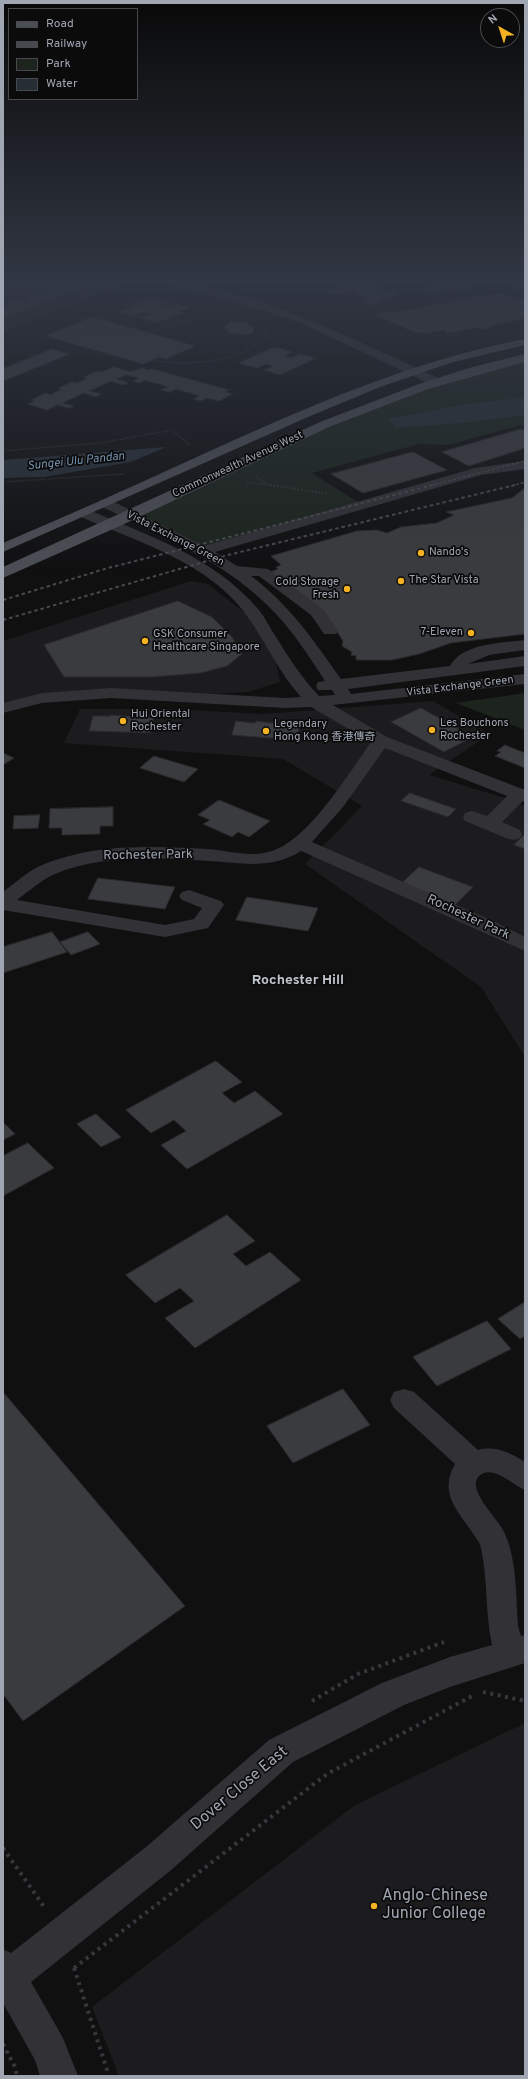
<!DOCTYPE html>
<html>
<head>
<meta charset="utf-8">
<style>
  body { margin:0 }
  #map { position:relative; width:528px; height:2079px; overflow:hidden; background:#101011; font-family:Overpass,sans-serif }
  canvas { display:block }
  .frame { position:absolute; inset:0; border:4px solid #a0a6b2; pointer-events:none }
  .legend { position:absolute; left:8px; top:8px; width:130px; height:92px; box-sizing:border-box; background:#0b0b0c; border:1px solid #47494e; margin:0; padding:5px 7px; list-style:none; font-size:12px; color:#a0a6b2 }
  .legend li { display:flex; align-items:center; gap:8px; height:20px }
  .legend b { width:20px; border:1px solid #47494e }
  .north { position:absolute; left:480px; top:8px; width:40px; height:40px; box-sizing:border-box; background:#0b0b0c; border:1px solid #47494e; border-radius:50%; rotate:321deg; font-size:11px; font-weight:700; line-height:16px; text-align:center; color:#a0a6b2 }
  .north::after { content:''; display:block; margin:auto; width:14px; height:18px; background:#f5b223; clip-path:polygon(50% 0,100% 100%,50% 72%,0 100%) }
</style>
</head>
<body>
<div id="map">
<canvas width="528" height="2079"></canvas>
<div class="frame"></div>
<ul class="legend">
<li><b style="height:5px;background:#4c4e55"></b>Road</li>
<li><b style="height:5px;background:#48494f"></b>Railway</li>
<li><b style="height:11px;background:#1c241d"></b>Park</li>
<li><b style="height:11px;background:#262e35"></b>Water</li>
</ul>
<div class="north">N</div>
</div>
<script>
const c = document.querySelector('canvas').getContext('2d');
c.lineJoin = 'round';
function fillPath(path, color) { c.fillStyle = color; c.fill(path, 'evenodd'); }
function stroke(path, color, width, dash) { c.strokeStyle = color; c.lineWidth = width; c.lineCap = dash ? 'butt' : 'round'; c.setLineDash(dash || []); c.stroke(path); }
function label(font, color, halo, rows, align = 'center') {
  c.font = font + ' Overpass,"Noto Sans SC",sans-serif'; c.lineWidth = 3.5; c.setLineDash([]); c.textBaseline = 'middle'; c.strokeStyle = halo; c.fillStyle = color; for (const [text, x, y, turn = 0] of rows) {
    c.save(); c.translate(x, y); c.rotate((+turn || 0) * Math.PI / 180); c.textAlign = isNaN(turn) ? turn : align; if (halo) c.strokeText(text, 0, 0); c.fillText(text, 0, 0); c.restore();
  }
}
fillPath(new Path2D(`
  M3 281H131L3 331Z
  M191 581 208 584 251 618 274 652 280 682 248 692 207 694 116 690 3 706V641Z
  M433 701 490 734 429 775 505 798 525 806V1057L481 987 305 864 362 806 283 759 64 743 80 709H171L263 714Z
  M525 1723V2076H119L92 2007 355 1805Z`), '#1c1c1e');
fillPath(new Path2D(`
  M525 358V427L521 425 448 445 419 444 312 473 364 506 202 551 131 515 369 407Z
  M525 693V730L456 703Z`), '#1c241d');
fillPath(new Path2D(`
  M525 397V415L472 422 396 428 388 419 460 405Z
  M166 447 131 462 44 477 3 478V460Z`), '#262e35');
const building = new Path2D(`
  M80 281H102L3 318V309L12 305 6 304 17 300 25 302 31 300 24 298 35 294 42 295 47 294 40 292 51 287 59 289 63 288 56 286 67 282 76 283Z
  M293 281H323L314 285Z
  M350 281 360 284 356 286 368 287 377 282 366 283 355 281H385L373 286 381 288 372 292 387 290 399 292 373 305 365 303 363 302 367 300 362 299 371 294 363 296 354 294 359 291 355 290 345 294 328 293Z
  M426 281H461H457L469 282 475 285 430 293 424 289 441 283Z
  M500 281H525V287L515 286Z
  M502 293 525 301V318L491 325 494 326 483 329 479 327 449 333 444 330 426 333 414 332 374 314 389 311 395 313 482 295 484 296Z
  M153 298 169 302 160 305 167 307 175 304 191 307 180 312 184 313 177 315 169 316 174 317 156 322 139 318 149 314 143 312 133 316 118 312 129 308 131 305 138 306 141 305 135 303Z
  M92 317 111 322 195 346 166 359 159 357 143 364 46 336Z
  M230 322 247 323 253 328V332L246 335 230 333 225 327Z
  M275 347 292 352 284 356 291 358 299 354 316 358 280 375 264 370 273 366 266 364 257 368 239 363Z
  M52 349 70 354 3 381V369Z
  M114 367 131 372 142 368 149 370 152 369 229 390 225 392 233 394 219 401 207 398 200 401 193 399 200 396 176 389 169 392 161 390 169 387 145 380 139 383 133 381 139 378 126 375 116 379 128 383 123 385 111 381 89 391 101 394 96 397 84 393 62 403 74 406 69 408 57 405 47 410 28 404 35 401 31 400 46 393 50 395 62 389 58 388 72 382 77 383 88 378 84 377 98 371 102 372Z
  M521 429 525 430V448L469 466 442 452Z
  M413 452 447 470 363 493 331 474Z
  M525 488V634L451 643 419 654 392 660H356V655L351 656 352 652 342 646 343 641 336 630 267 573 278 569 276 567 281 565 271 556 357 531 377 530 387 533 401 527 437 523 454 515 446 512 512 498Z
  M178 601 212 617 232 637 242 654 227 666 201 673 152 677H64L44 645Z
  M421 708 473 737 444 752 391 722Z
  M110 715 154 718 151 733 89 731 93 716H110Z
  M236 721 255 723 256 721 300 726 295 740 232 735Z
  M505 745 525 753V768L495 756 501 752 497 751Z
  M3 753 14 758 3 765Z
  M154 756 198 769 184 782 140 768Z
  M410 793 456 809 448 817 401 801Z
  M219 800 270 821 249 837 238 832 232 837 203 824 210 820 198 815Z
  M113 807V826H100V834L62 835V828H49L50 809Z
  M40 815 38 828 13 829 14 816Z
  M525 834V849L514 845Z
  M419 867 473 887 455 905 401 884Z
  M98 878 175 887 165 909 88 899Z
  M247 897 318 908 308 931 236 920Z
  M52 932 67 952 3 973V947Z
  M88 932 100 944 71 955 60 942Z
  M216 1061 242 1082 222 1093 234 1103 255 1091 283 1114 187 1169 161 1145 186 1131 174 1120 151 1133 126 1110Z
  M96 1114 121 1137 101 1147 77 1124Z
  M3 1122 15 1134 3 1140Z
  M28 1143 54 1168 3 1196V1156Z
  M227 1215 255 1241 233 1254 246 1266 270 1252 301 1280 195 1348 165 1318 194 1301 180 1288 155 1303 126 1275Z
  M525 1302V1336L520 1339 498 1319Z
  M487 1321 511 1349 437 1386 413 1357Z
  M343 1389 370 1425 293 1463 267 1426Z
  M3 1392 185 1606 23 1721 3 1694Z`);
fillPath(building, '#3a3b3e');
stroke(building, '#2a2a2d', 1);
stroke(new Path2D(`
  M142 281 149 282
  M3 329 14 332
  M150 331 203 317 230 316
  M151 360C182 366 248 364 266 334L263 326
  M3 451 100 443 172 430 190 445
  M256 476 266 484 276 486
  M3 482 124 474
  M247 483 266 484`), '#37383d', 1.5, [1, 1.5]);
stroke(new Path2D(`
  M270 485 329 494`), '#37383d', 2, [1.5, 2]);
stroke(new Path2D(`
  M483 1692 525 1701
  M312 1701 358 1674 444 1642
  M3 1848 45 1908
  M74 1968 327 1774 472 1696
  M74 1968 109 2076
  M3 2044 15 2067 17 2076`), '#37383d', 4, [3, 4.5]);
fillPath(new Path2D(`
  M161 281C178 279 195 284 211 288 292 307 366 345 440 379L442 382 436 386 432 385 299 322 223 298 162 283Z
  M525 461V469L481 475 215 552 237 566 268 569 323 609 338 631 336 634H324L311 615 259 576H251C289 604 314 641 341 679L450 666C462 643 502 643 525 640V650L489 655 468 664 525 656V666L348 689 351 694 525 674V684L333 705 387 737 525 790V802L523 801 502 822 520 830 522 834 520 838 513 840 506 838 465 821 463 817 465 813 472 811 487 816 507 796 385 748 343 807 312 842 493 921 525 937V951L301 851C271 870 241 863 209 861 159 858 102 854 55 874 41 880 29 891 17 900L165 925 194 919 202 908 182 900 179 896 182 892 189 890 221 901 224 905 208 928 165 937 3 910V892C15 883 27 872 40 866 92 843 153 846 208 849 230 851 257 859 277 849 312 834 349 773 371 742L311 707 285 708 111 698 42 703 3 713V703L42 693 111 688 285 698 301 697C279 673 266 642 247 616 209 562 137 542 79 516L77 513 79 510H89C149 536 214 557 258 609 265 617 270 628 276 637 289 658 302 678 319 696L335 695 332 690H318L316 686 318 682 325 681C310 658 295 634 276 614 229 563 162 536 100 506L98 503 100 500H110L204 546 475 468Z
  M404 1389 414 1392 478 1450C494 1445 512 1453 525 1462V1490C512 1485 493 1464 479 1476 466 1489 497 1518 503 1530 517 1556 516 1597 518 1626L521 1636 525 1635V1663L450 1687 404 1705 293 1762 170 1871 31 1982 63 2038 78 2076H40L35 2060 3 2003V1949L11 1953 146 1847 269 1740 382 1683 450 1657 492 1645C485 1613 488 1579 481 1548 480 1542 475 1537 472 1532 456 1509 439 1492 455 1464L394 1408 390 1400 394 1392Z`), '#313136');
fillPath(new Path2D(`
  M525 339V345L453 362 380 387 308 417 3 552V543C69 515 134 486 199 456 305 408 410 361 525 339Z
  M525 354V362L428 389 329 427 122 525 3 578V567L320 422 419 384 469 368Z`), '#4c4e55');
stroke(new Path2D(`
  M429 486 525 461
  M511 486 525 482`), '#48494f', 1.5, [3, 2]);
stroke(new Path2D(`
  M3 600 108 568 433 485
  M3 620 228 555 515 485`), '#48494f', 2, [3.5, 3]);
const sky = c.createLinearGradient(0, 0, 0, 572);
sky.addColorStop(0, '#090909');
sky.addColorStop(0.49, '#313743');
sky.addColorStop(1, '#31374300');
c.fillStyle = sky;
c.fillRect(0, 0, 528, 572);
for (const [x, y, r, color] of [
  [421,553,4,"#f5b223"],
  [401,581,4,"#f5b223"],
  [347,589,4,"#f5b223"],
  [471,633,4,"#f5b223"],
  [145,641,4,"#f5b223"],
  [123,721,4,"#f5b223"],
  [432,730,4,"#f5b223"],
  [266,731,4,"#f5b223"],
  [374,1906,4,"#f5b223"]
]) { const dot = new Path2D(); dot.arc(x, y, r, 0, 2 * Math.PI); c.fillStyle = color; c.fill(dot); stroke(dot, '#0b0b0c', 1.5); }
label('11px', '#a0a6b2', '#0b0b0c', [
  ["Commonwealth Avenue West",238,465,-25],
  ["Vista Exchange Green",175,539,27],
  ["Vista Exchange Green",460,687,-7]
]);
label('11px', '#a0a6b2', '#0b0b0c', [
  ["Nando's",429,553],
  ["The Star Vista",409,581],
  ["Cold Storage",339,583,"right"],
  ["Fresh",339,596,"right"],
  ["7-Eleven",463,633,"right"],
  ["GSK Consumer",153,635],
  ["Healthcare Singapore",153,648],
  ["Hui Oriental",131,715],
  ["Rochester",131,728],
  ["Les Bouchons",440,724],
  ["Rochester",440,737],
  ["Legendary",274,725],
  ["Hong Kong 香港傳奇",274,738]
], 'left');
label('italic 12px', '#7693af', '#0b0b0c', [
  ["Sungei Ulu Pandan",76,462,-6]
]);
label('13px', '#a0a6b2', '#0b0b0c', [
  ["Rochester Park",148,856,-1],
  ["Rochester Park",468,918,25]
]);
label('bold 14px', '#c1c5ce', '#0b0b0c', [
  ["Rochester Hill",298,981]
]);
label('16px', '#a0a6b2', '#0b0b0c', [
  ["Dover Close East",240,1789,-40]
]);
label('16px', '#a0a6b2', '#0b0b0c', [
  ["Anglo-Chinese",382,1897],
  ["Junior College",382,1915]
], 'left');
</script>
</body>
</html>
